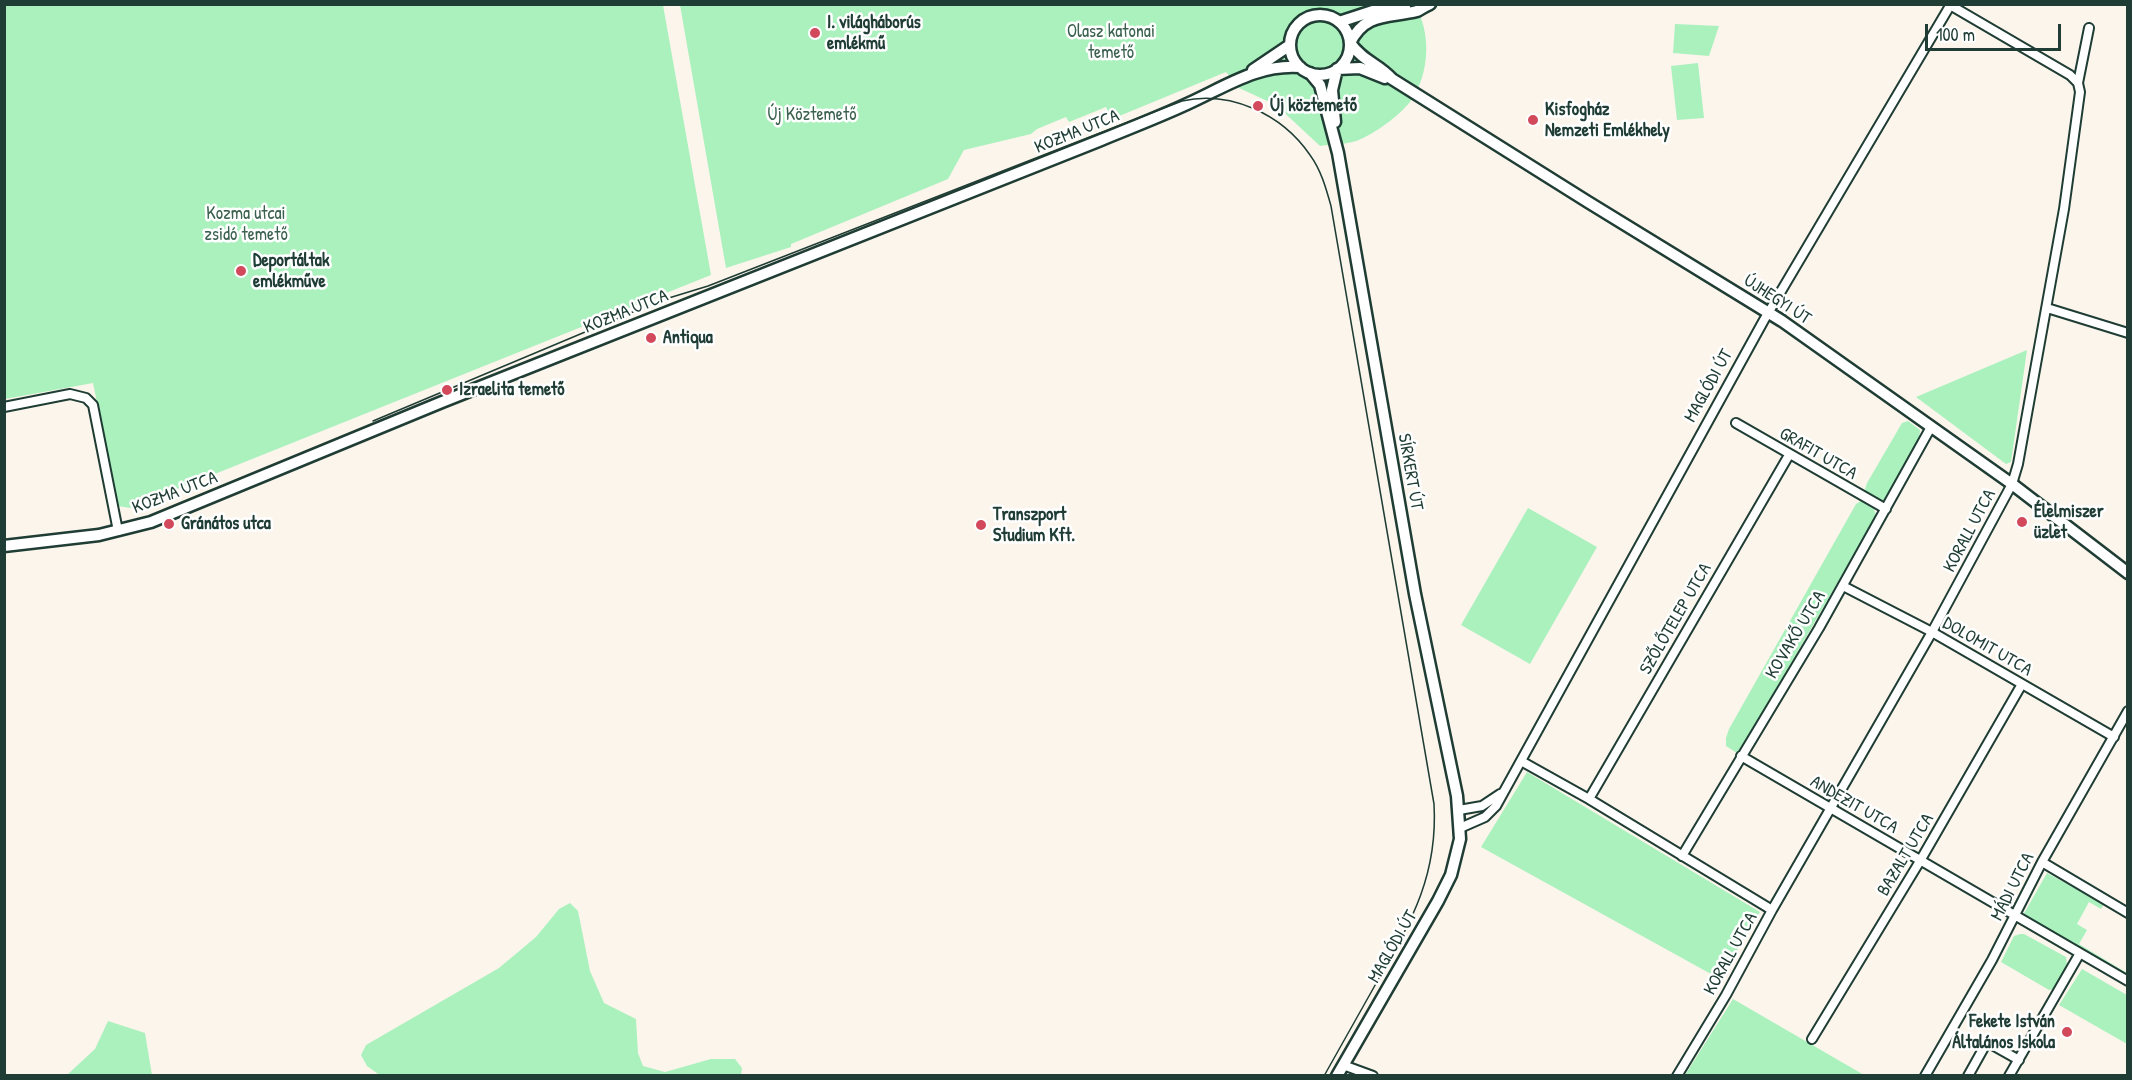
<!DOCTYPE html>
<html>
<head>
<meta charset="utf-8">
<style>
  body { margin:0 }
  #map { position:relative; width:2132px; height:1080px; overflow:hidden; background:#fbf5ec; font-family:"Patrick Hand",sans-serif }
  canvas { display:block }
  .frame { position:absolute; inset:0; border:6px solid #1f3d34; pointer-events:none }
  .scale { position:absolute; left:1925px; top:24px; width:136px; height:27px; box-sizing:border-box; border:3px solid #1f3d34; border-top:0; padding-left:8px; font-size:18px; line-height:21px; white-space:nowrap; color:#1f3d34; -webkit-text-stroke:4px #fff; paint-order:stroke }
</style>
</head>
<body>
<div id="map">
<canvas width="2132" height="1080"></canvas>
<div class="frame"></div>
<div class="scale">100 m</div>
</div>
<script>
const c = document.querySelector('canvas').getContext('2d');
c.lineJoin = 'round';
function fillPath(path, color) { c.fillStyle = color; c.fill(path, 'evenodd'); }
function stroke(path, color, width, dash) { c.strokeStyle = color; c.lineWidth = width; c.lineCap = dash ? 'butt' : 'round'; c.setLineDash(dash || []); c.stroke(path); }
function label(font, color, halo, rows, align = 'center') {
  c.font = font + ' "Patrick Hand",sans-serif'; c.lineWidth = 5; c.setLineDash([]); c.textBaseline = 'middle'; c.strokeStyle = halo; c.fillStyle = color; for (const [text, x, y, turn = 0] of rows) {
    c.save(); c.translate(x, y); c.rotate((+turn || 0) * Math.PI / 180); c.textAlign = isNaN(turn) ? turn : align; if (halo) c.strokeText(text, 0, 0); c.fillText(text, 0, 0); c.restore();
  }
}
fillPath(new Path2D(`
  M5 4 663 5 711 275 130 508 118 506 93 383 5 399Z
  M680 5H1415C1431 32 1430 72 1412 99 1403 113 1377 132 1361 139 1349 145 1333 144 1320 146L1276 105 1239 88 1226 72 1112 119 1106 107 1069 122 1066 117 1037 129 1031 134 964 150 948 179 791 244V247L726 268Z
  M1675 24 1719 26 1709 56 1673 53Z
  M1698 63 1704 118 1677 120 1671 66Z
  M2027 350 2011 462 2006 464 1916 397Z
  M1908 421 1920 430 1919 441 1887 498 1884 501 1873 499 1864 492 1867 483 1902 423Z
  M1861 501 1874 509 1876 516 1749 736 1737 753 1726 746V738L1729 729 1856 504Z
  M1528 508 1597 547 1530 664 1461 625Z
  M1527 772 1760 912 1720 979 1481 847Z
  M2047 873 2104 904 2101 909 2089 902 2077 924 2087 930 2079 944 2127 973V979L2022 917Z
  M570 903 578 911 590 971 604 1003 636 1019 638 1053 643 1066 665 1072 711 1059H735L742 1068 741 1075 381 1076 367 1066 361 1055 366 1045 499 968 536 937 559 909Z
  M2020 934H2024L2066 957 2067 965 2054 989 2049 990 2001 962 2014 936Z
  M2082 969 2127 995V1044L2059 1005Z
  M1733 999 1864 1075H1685Z
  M108 1021 145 1033 152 1075H67L95 1049Z`), '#abf1bd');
const street = new Path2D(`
  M2078 83 2089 28
  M2047 308 2128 333
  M4 407 70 394 86 398 93 405 118 531
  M1736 423 1886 509
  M1843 586 1932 632 2114 737
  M1741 756 2128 981
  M1521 761 1589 799 1772 910
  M1589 799 1789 455
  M1459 810 1482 806 1500 794
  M1460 828 1485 817 1496 806 1764 320 1951 4
  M1682 856 1819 628 1931 427
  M2042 862 2128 913
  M1812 1039 1920 861 2022 684
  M1343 1065 1373 1076
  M1677 1076 1726 995 1772 910 1932 632 2012 484 2018 464 2064 209 2080 92 2078 83 2070 75 1950 5
  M1925 1076 1992 960 2042 862 2128 711
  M1968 1076 1987 1042 2019 1060
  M2009 1076 2080 953`);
const secondary = new Path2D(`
  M1290 45a30 30 0 1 1 60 0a30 30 0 1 1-60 0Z
  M1339 22 1382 8 1405 6
  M1350 43C1364 62 1377 63 1392 79L1588 202 1782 321 2012 484 2128 573
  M1350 43C1365 12 1389 18 1417 11 1421 9 1425 6 1430 4
  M1337 69 1360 68 1385 78
  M1253 70 1290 45
  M1310 73 1320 85 1338 153 1415 594 1457 796 1460 839 1451 875 1438 901 1337 1076
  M1335 122 1332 90 1337 69
  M4 546 99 535 151 522 442 402 1101 140C1130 128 1159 117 1187 104 1225 87 1257 64 1300 67`);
stroke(street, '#1f3d34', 12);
stroke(secondary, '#1f3d34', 15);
stroke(street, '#fff', 8);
stroke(secondary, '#fff', 10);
stroke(new Path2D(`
  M373 421 659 301 708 286 1182 101C1230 90 1282 114 1310 155 1321 170 1326 188 1331 206L1434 804C1438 875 1412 920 1378 980 1360 1012 1342 1044 1324 1076`), '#1f3d34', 1.5);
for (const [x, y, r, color] of [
  [815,33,6,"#d1495b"],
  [1258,106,6,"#d1495b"],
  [1533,120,6,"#d1495b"],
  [241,271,6,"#d1495b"],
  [651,338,6,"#d1495b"],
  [447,390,6,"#d1495b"],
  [2022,522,6,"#d1495b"],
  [169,524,6,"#d1495b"],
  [981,525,6,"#d1495b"],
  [2067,1032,6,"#d1495b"]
]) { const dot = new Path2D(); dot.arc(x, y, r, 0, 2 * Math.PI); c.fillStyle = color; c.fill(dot); stroke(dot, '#fff', 2); }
label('bold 18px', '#1f3d34', '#fff', [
  ["I. világháborús",827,23],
  ["emlékmű",827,44],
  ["Új köztemető",1270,106],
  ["Kisfogház",1545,110],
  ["Nemzeti Emlékhely",1545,131],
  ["Deportáltak",253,261],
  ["emlékműve",253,282],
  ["Antiqua",663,338],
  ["Izraelita temető",459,390],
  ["Élelmiszer",2034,512],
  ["üzlet",2034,533],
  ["Transzport",993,515],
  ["Studium Kft.",993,536],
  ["Gránátos utca",181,524],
  ["Fekete István",2055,1022,"right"],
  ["Általános Iskola",2055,1043,"right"]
], 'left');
label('18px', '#3b614f', '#fff', [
  ["Olasz katonai",1111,32],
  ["temető",1111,53],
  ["Új Köztemető",812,115],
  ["Kozma utcai",246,214],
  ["zsidó temető",246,235]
]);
label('18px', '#1f3d34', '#fff', [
  ["KOZMA UTCA",1077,132,-22],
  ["ÚJHEGYI ÚT",1777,300,33],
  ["KOZMA UTCA",626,312,-22],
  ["MAGLÓDI ÚT",1709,386,-61],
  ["GRAFIT UTCA",1818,454,30],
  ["SÍRKERT ÚT",1410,472,80],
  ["KOZMA UTCA",175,493,-21],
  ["KORALL UTCA",1970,531,-62],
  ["SZŐLŐTELEP UTCA",1676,619,-60],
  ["KOVAKŐ UTCA",1796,635,-59],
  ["DOLOMIT UTCA",1987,647,30],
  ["ANDEZIT UTCA",1854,805,30],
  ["BAZALT UTCA",1906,855,-59],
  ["MÁDI UTCA",2013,887,-63],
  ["MAGLÓDI ÚT",1393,947,-60],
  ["KORALL UTCA",1731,954,-61]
]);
</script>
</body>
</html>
